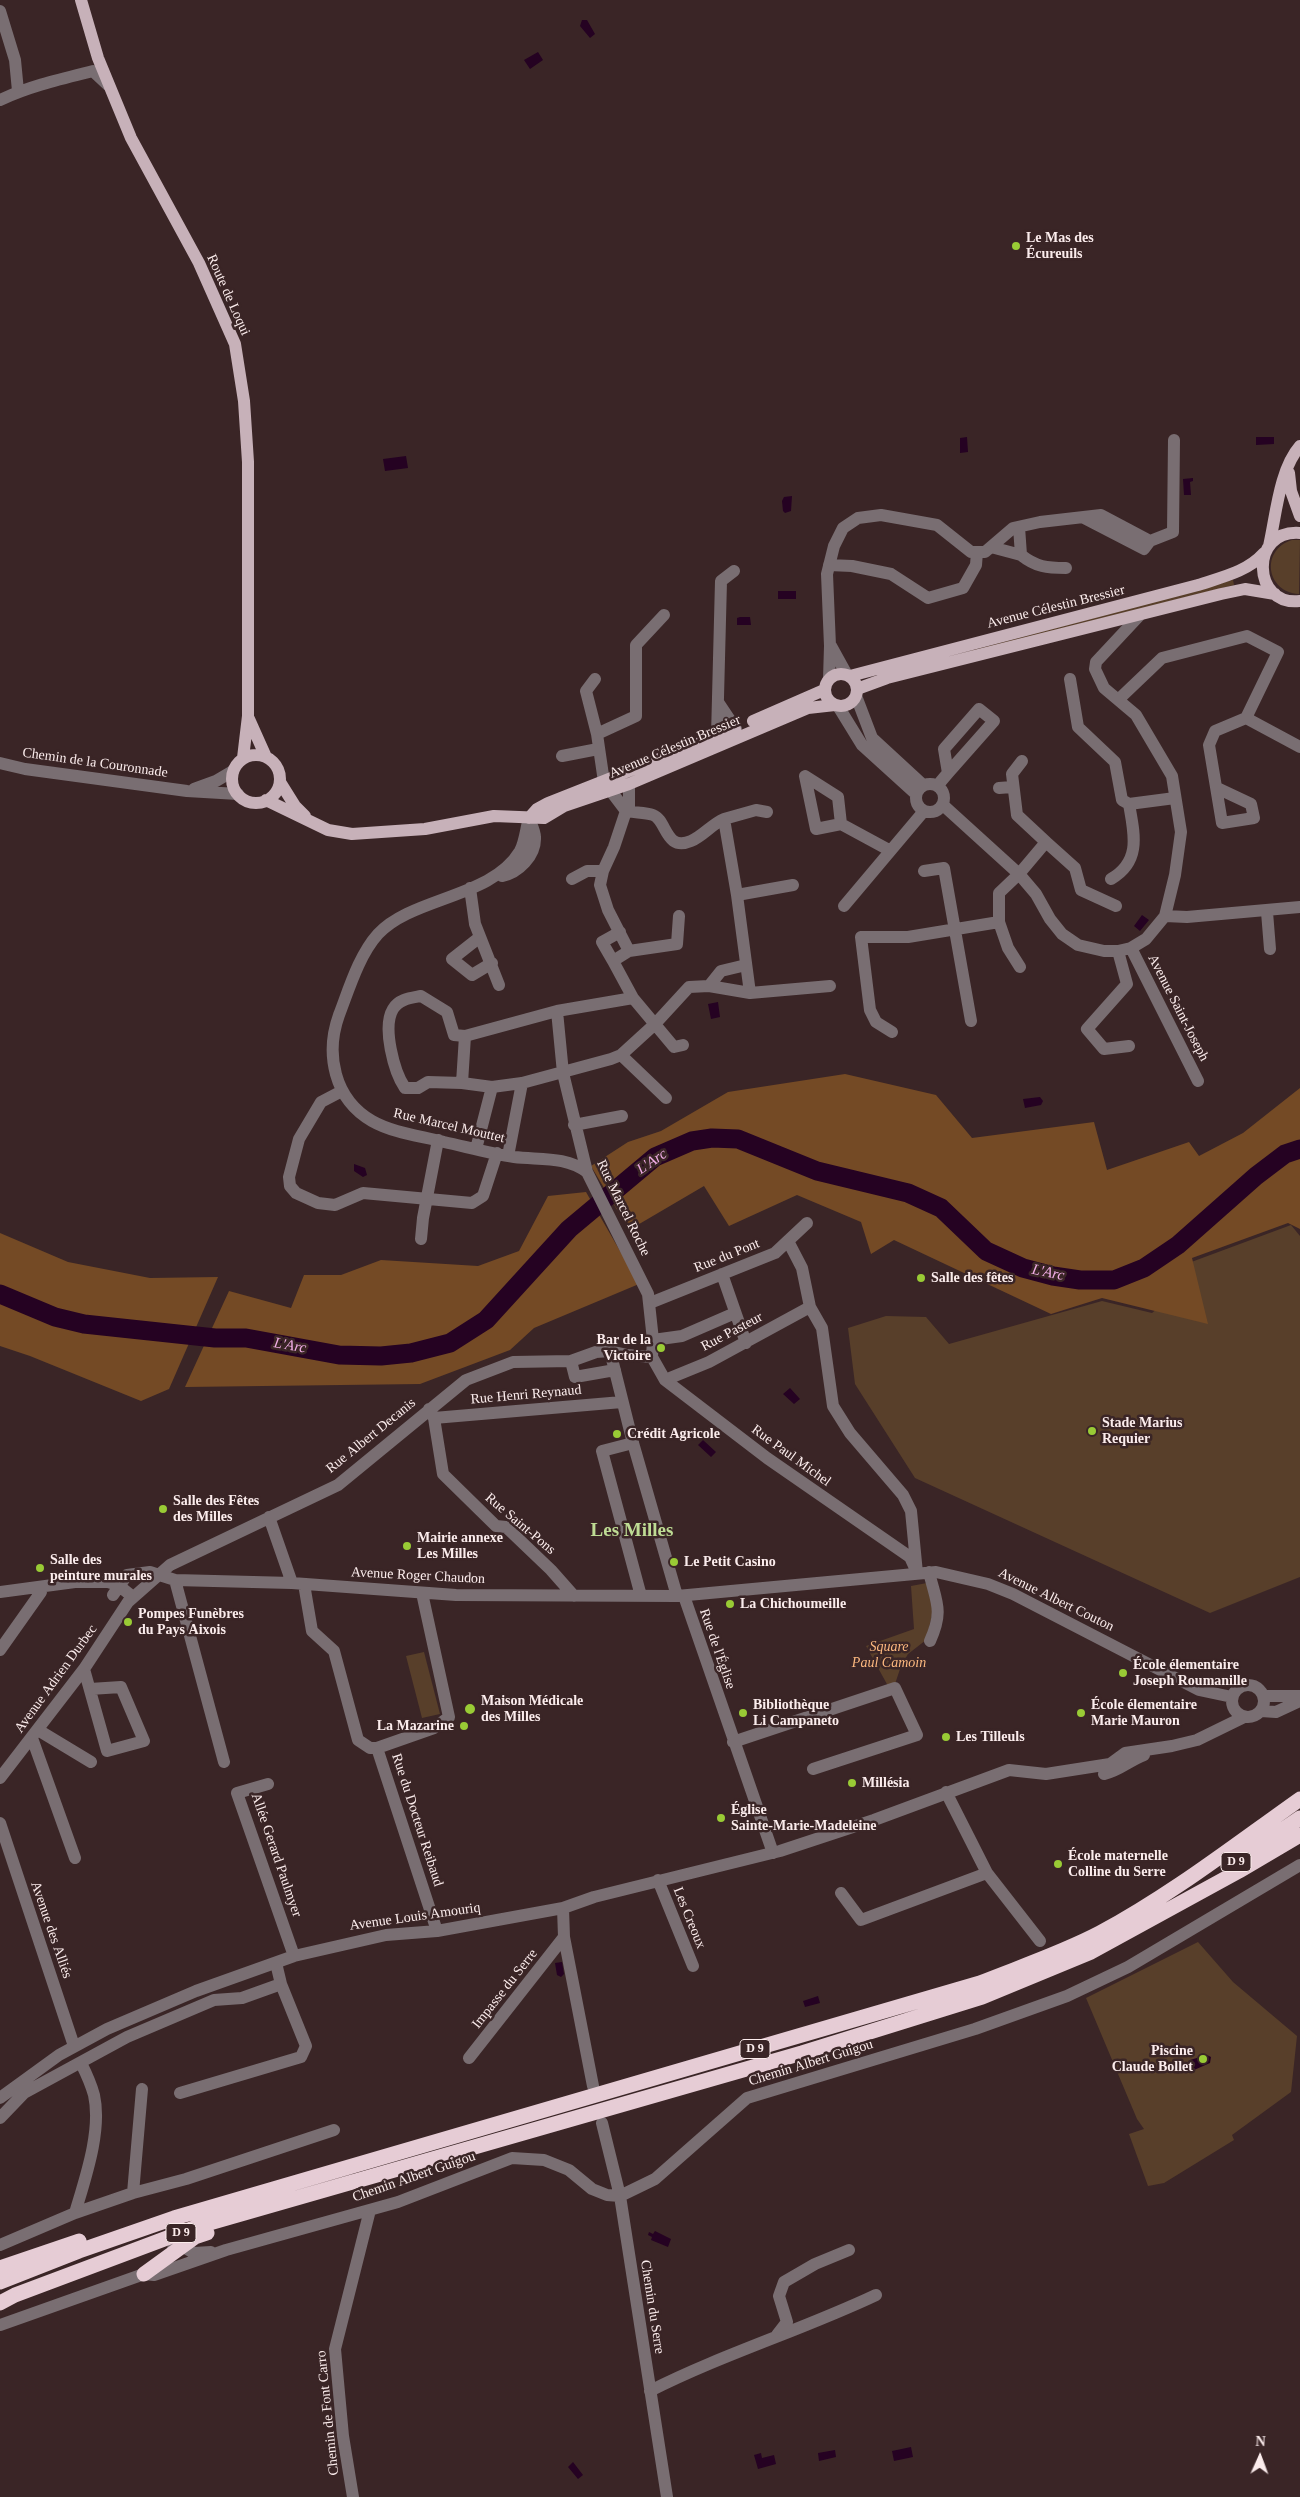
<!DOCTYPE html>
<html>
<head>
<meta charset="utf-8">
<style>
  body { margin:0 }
  #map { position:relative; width:1300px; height:2497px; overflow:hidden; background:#3a2526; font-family:Georgia,serif }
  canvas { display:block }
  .north { position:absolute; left:1235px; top:2432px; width:50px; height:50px; -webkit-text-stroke:4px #3a2526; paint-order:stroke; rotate:2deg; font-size:14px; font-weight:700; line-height:20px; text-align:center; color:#fbecec }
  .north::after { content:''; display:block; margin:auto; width:18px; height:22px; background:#fbecec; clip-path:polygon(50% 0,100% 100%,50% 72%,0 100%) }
</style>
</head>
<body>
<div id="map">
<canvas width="1300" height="2497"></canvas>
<div class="north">N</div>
</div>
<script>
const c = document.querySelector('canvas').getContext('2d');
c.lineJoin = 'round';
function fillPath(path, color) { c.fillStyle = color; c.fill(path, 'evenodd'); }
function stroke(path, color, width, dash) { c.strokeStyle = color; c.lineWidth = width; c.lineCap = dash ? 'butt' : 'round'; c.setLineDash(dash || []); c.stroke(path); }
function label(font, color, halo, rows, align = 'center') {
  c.font = font + ' Georgia,serif'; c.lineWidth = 5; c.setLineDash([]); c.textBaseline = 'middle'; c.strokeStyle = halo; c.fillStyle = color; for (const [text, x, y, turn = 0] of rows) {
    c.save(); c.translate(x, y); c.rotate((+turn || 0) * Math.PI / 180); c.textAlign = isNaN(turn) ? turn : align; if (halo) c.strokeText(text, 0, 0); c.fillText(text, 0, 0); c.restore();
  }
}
fillPath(new Path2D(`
  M1292 540H1300L1299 594C1266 592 1260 550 1292 540Z
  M1233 580 1234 585 903 669Z
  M1291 1225 1300 1236V1577L1210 1613 915 1478 855 1384 848 1328 886 1316 926 1317 949 1344 1102 1301 1152 1313 1172 1296 1186 1264Z
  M927 1583 934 1607 926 1640 908 1654 901 1666 895 1684 888 1686 866 1646 914 1629 911 1586Z
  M424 1652 440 1714 422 1718 406 1656Z
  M1198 1942 1233 1982 1297 2036 1291 2092 1232 2135 1234 2140 1164 2183 1148 2186 1129 2134 1144 2129 1137 2119 1086 1998Z`), '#583f2a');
fillPath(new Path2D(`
  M845 1074 936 1095 972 1138 1094 1122 1107 1170 1189 1142 1199 1156 1243 1133 1300 1088V1229L1288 1223 1192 1258 1208 1324 1102 1298 1051 1314 894 1240 871 1254 861 1222 797 1195 729 1226 704 1186 629 1230 591 1166 628 1142 661 1131 728 1092Z
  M586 1192 639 1284 534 1328 510 1350 420 1384 185 1387 229 1291 291 1308 304 1275H341L381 1260 478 1266 519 1251 548 1196Z
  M0 1233 68 1262 150 1278 218 1277 169 1389 141 1401 30 1356 0 1346Z`), '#744a25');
fillPath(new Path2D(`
  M582 20H587L595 34 590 38 580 26Z
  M538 52 543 60 530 69 524 60Z
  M967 437 968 452 960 453V438Z
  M1256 437H1274V444L1256 445Z
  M406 456 408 468 385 471 383 459Z
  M1193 478V481L1190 482 1191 495H1184L1183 479Z
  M792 496 791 511 785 513 783 511 782 501 784 497Z
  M778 591H796V599H778Z
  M740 617H750L751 625H737V618Z
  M1142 915 1149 920 1140 931 1134 926Z
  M718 1002 720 1017 711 1019 708 1004Z
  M1040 1097 1043 1101 1041 1105 1025 1108 1023 1099Z
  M354 1164 365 1168 367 1175 363 1177 354 1171Z
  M790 1388 800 1399 794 1404 783 1394Z
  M703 1440 716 1452 711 1457 698 1445Z
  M562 1962 564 1974 561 1977 557 1975 555 1963Z
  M818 1996 820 2003 805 2007 803 2001Z
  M1207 2055 1211 2057 1210 2063 1194 2070 1190 2068V2060Z
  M655 2231 671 2239 668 2247 651 2240 652 2237 648 2235 649 2232 653 2234Z
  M911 2447 913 2457 894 2461 892 2451Z
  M835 2450 836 2457 819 2461 818 2453Z
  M761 2453 762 2458 774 2455 776 2464 758 2469 754 2455Z
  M573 2462 583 2475 578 2479 568 2467Z`), '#250222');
stroke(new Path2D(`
  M0 1294 55 1317 84 1324 215 1338H246L339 1355 381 1356 411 1353 450 1343 486 1320 569 1229 655 1157 692 1141 712 1138 738 1139 817 1171 908 1193 941 1208 986 1251 1023 1268 1053 1276 1080 1280H1114L1144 1268 1178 1245 1256 1176 1285 1154 1300 1149`), '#250222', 19);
stroke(new Path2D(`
  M0 11 15 60 18 91
  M0 100C30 86 61 79 93 71L108 85
  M1019 527 1021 555C1036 567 1047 568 1066 568
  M1150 541 1173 532 1174 440
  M991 547 1021 555
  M829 565 852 566 891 574 928 598 963 588 976 565 977 552
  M664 615 636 645V716L597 734 604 782 626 811 614 847 603 871 600 885 608 910 629 951 677 944 679 916
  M831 646 847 675
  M595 679 586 691 597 734
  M829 679 830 646 827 574 834 546 843 528 858 518 881 515 937 525 971 552H985L1013 528 1040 522 1101 515 1150 541 1144 549 1084 518
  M1070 679 1078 727 1115 762 1122 800 1129 804 1175 798
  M856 696 872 738 923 785
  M1119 699 1162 658 1247 636 1278 652 1246 718 1300 747
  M718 702 736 729
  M838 706 862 745 916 794
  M717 736 721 581 734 571
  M562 756 598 749
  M1022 761 1012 774 1017 815 1046 842
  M0 763 25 769 187 791 238 794
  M916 798a14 14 0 1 1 28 0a14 14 0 1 1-28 0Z
  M629 784V806L626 811C635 813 645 812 653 815 667 820 665 852 691 841 703 836 712 824 724 819L737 895 750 993 830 986
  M937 786 948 773 994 721 979 709 944 749 948 773
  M999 788 1012 787
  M1217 788 1251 804 1254 818 1222 823 1209 745 1215 731 1246 718
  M194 789 216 781 233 771
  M943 805 1019 874 1036 894 1050 919 1062 934 1078 945 1104 951H1118L1131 948 1146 939 1165 916 1175 875 1181 832 1172 776 1136 715 1104 688 1095 669 1096 662 1139 616
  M529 818C526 828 525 842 520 851 492 898 412 897 378 934 359 955 349 989 339 1015 325 1054 334 1099 372 1121 393 1133 421 1136 444 1142 467 1147 491 1154 514 1157 540 1160 566 1156 587 1172
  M724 819 756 810 767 812
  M841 824 816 829 805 776 838 797 841 824 889 850
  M924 871 944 868 971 1021
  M502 876C518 873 536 856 535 837 535 831 531 824 529 818
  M572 879 587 871H603
  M1111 879C1142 861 1134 833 1129 804
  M470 888 475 924 499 985
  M737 895 793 885
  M844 906 924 811
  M1267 912 1270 949
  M1165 916 1187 917 1300 907
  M999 922 1008 948 1020 967
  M480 937 452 959 472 975 492 963
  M1131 948 1198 1081
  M629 951 613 961 633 998 557 1011 465 1036 454 1035 447 1012 421 996C411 998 399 999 393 1009 382 1027 394 1072 405 1088H418L428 1082 462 1083 492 1087 522 1083 611 1059 621 1055 655 1024 689 987 709 986 750 993
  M1118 951 1127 984 1087 1029 1104 1049 1129 1046
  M613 961 602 942 620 932
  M709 986 721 971 746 965
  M633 998 674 1047 683 1045
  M557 1011 563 1073 587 1172 648 1294 653 1340 652 1357
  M892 1032 876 1022 870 1010 861 937H908L999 922V893L1019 874 1046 842 1075 868 1081 890 1116 906
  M621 1055 666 1098
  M462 1083 465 1036
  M342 1091 321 1102 299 1139 289 1177 290 1186 296 1193 318 1203 335 1205 363 1193 472 1203 483 1196 497 1153
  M574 1125 622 1116
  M476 1149 492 1087
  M508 1156 522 1083
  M421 1239 423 1218 438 1140
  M788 1241 802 1268 810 1307 822 1328 833 1406 850 1433 903 1495 911 1511 917 1573
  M722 1274 746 1343
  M650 1303 775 1253 807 1223
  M653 1340 682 1336 735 1313
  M610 1351 633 1443 677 1596
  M652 1357 665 1380 767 1458 910 1557 915 1568
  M571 1361 575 1377 615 1370
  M665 1380 709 1362 810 1307
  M429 1409 434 1418 443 1474 496 1526 506 1527 551 1570 574 1596
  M434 1418 622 1402
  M633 1443 602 1451 641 1596
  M269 1517 292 1583
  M929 1572C936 1602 944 1610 930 1641
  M175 1580 224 1762
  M304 1584 312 1631 334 1651 358 1740 370 1748H377L434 1728 449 1717 422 1593
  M0 1592 75 1582H108L118 1585 133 1597
  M113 1595 127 1575 150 1572 175 1580 292 1583 456 1595 677 1596 936 1572 988 1584 1013 1594 1199 1690 1232 1697
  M684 1596 773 1853
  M0 1650 41 1592V1588
  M84 1669 107 1751 144 1741 121 1687 90 1689
  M1232 1701a16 16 0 1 1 32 0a16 16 0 1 1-32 0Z
  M1263 1696H1300
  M1261 1711 1276 1712 1300 1701
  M38 1730 91 1762
  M32 1738 75 1858
  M733 1742 895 1688 917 1735 813 1769
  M377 1748 437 1931
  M1104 1774C1119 1771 1130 1760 1144 1755
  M0 1778 84 1669 128 1602 170 1565 338 1485 466 1380 513 1362 571 1361 596 1352 610 1351 627 1355 652 1357
  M268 1784 237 1793 294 1956
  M946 1792 987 1873 1040 1941
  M0 1823 74 2046
  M658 1880 693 1966
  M841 1893 861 1920 987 1873
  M563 1908 564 1937 593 2086
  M469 2058 564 1937
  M180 2093 301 2057 306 2046 281 1984 276 1963
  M0 2098 59 2055 107 2029 196 1991 294 1956 386 1935 437 1931 563 1908 594 1897 780 1851 874 1820 1009 1770 1046 1774 1110 1764 1125 1753 1172 1746 1197 1740 1244 1717
  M0 2118 24 2093 127 2037 214 2000 242 1998 281 1984
  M602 2123 620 2196 667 2497
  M133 2193 142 2089
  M75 2213C85 2179 102 2131 94 2095 91 2084 86 2073 81 2063
  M0 2245 75 2213 133 2193 186 2179 334 2130
  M173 2249 182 2246 194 2253 211 2252
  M0 2325 144 2274 154 2275 226 2250 398 2202 512 2158 544 2160 569 2170 592 2189 607 2195 620 2196 655 2179 747 2098 975 2029 1067 1996 1128 1967 1300 1865
  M777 2335 787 2322 779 2296 784 2282 815 2264 849 2250
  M650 2391C723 2354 802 2330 876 2295
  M353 2497 343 2436 335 2349 370 2210`), '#796e72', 12);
stroke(new Path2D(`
  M81 0 98 58 131 138 199 263 235 344 244 401 248 462V716L243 758
  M1289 473 1291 491 1300 516
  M1300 533C1249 529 1252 607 1300 601
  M1269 546C1276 516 1279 470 1300 446
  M825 690a16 16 0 1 1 32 0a16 16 0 1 1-32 0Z
  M850 676 1198 585C1222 577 1247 572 1264 553
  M857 689 887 678 1221 594 1245 589 1275 594
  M249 719 266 757
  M753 721 824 690
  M232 779a24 24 0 1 1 48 0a24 24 0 1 1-48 0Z
  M280 782 295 806 305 816
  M266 800 328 830 352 834 425 829 494 816 544 818 564 806 629 784 808 708 835 705
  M529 818 537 809 548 803 735 729`), '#c7b1b9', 12);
stroke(new Path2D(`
  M1239 1860 1300 1818
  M0 2268 79 2241
  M144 2274 195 2237 207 2233
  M0 2282 79 2251 174 2218 980 1983C1020 1967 1062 1953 1100 1933 1171 1895 1235 1845 1300 1799
  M0 2303 15 2295 199 2226 802 2053 982 1997 1091 1952 1239 1871 1300 1835`), '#e6ccd5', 15);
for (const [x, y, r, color] of [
  [1016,246,5,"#99cb35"],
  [921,1278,5,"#99cb35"],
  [661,1348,5,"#99cb35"],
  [1092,1431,5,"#99cb35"],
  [617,1434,5,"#99cb35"],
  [163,1509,5,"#99cb35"],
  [407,1546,5,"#99cb35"],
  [674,1562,5,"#99cb35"],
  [40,1568,5,"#99cb35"],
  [730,1604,5,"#99cb35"],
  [128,1622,5,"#99cb35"],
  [1123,1673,5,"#99cb35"],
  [470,1709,6,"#99cb35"],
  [743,1713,5,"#99cb35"],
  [1081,1713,5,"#99cb35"],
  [464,1726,5,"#99cb35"],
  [946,1737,5,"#99cb35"],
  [852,1783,5,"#99cb35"],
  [721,1818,5,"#99cb35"],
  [1058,1864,5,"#99cb35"],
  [1203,2059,5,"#99cb35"]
]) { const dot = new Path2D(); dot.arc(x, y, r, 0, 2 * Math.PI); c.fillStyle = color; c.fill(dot); stroke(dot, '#3a2526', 2); }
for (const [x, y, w] of [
  [1236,1862,30],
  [755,2049,30],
  [181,2233,30]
]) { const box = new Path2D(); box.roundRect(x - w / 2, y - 9.5, w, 19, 4); c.fillStyle = '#3a2526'; c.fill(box); stroke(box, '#fbecec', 1); }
label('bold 12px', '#fbecec', null, [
  ["D 9",1236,1862],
  ["D 9",755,2049],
  ["D 9",181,2233]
]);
label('bold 14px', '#fbecec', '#3a2526', [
  ["Le Mas des",1026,238],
  ["Écureuils",1026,254],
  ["Salle des fêtes",931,1278],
  ["Bar de la",651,1340,"right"],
  ["Victoire",651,1356,"right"],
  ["Stade Marius",1102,1423],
  ["Requier",1102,1439],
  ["Crédit Agricole",627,1434],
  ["Salle des Fêtes",173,1501],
  ["des Milles",173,1517],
  ["Mairie annexe",417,1538],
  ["Les Milles",417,1554],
  ["Salle des",50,1560],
  ["peinture murales",50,1576],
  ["Le Petit Casino",684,1562],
  ["La Chichoumeille",740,1604],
  ["Pompes Funèbres",138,1614],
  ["du Pays Aixois",138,1630],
  ["École élementaire",1133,1665],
  ["Joseph Roumanille",1133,1681],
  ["Maison Médicale",481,1701],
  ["des Milles",481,1717],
  ["Bibliothèque",753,1705],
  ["Li Campaneto",753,1721],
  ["École élementaire",1091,1705],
  ["Marie Mauron",1091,1721],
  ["La Mazarine",454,1726,"right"],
  ["Les Tilleuls",956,1737],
  ["Millésia",862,1783],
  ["Église",731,1810],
  ["Sainte-Marie-Madeleine",731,1826],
  ["École maternelle",1068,1856],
  ["Colline du Serre",1068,1872],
  ["Piscine",1193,2051,"right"],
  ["Claude Bollet",1193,2067,"right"]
], 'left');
label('14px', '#fbecec', '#3a2526', [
  ["Route de Loqui",228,295,66],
  ["Avenue Célestin Bressier",1056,607,-14],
  ["Avenue Célestin Bressier",675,747,-23],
  ["Chemin de la Couronnade",95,763,8],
  ["Avenue Saint-Joseph",1178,1008,63],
  ["Rue Marcel Mouttet",449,1126,13],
  ["Rue Marcel Roche",623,1208,64],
  ["Rue du Pont",727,1256,-22],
  ["Rue Pasteur",732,1332,-28],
  ["Rue Henri Reynaud",526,1395,-5],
  ["Rue Albert Decanis",371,1436,-39],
  ["Rue Paul Michel",791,1456,36],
  ["Rue Saint-Pons",520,1524,40],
  ["Avenue Roger Chaudon",418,1576,3],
  ["Avenue Albert Couton",1056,1600,26],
  ["Rue de l'Église",717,1649,71],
  ["Avenue Adrien Durbec",56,1679,-54],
  ["Rue du Docteur Reibaud",417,1820,72],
  ["Allée Gerard Paulmyer",276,1855,71],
  ["Avenue Louis Amouriq",415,1917,-8],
  ["Les Creoux",689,1918,68],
  ["Avenue des Alliés",51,1930,71],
  ["Impasse du Serre",505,1989,-52],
  ["Chemin Albert Guigou",811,2063,-17],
  ["Chemin Albert Guigou",414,2177,-19],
  ["Chemin du Serre",652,2307,81],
  ["Chemin de Font Carro",328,2413,-96]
]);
label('italic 14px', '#fcb87f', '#3a2526', [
  ["Square",889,1647],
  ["Paul Camoin",889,1663]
]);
label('italic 15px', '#f1ade6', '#3a2526', [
  ["L'Arc",652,1162,-34],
  ["L'Arc",1048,1273,12],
  ["L'Arc",290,1346,10]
]);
label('bold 19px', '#bedc94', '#3a2526', [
  ["Les Milles",632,1531]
]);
</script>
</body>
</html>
